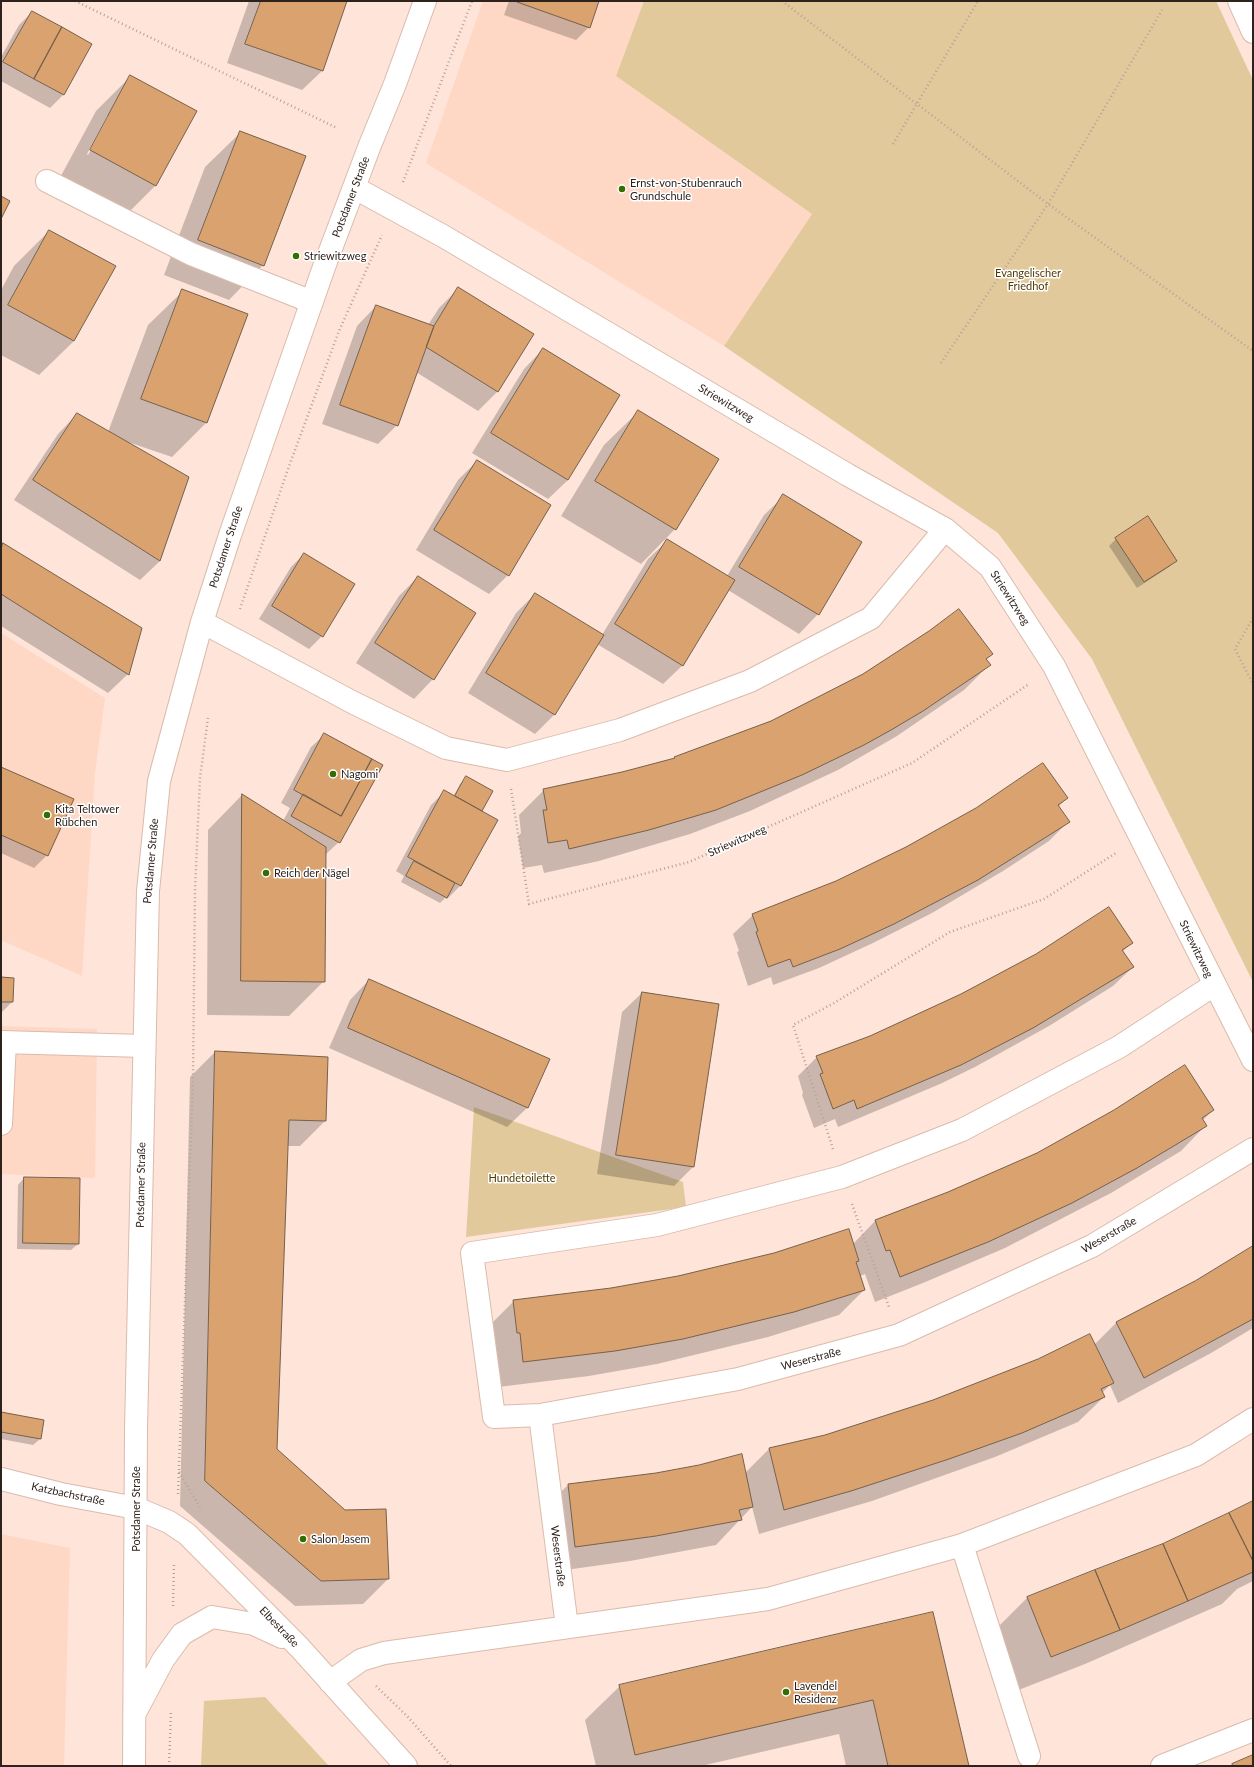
<!DOCTYPE html>
<html>
<head>
<meta charset="utf-8">
<style>
  body { margin:0 }
  #map { position:relative; width:1254px; height:1767px; overflow:hidden; background:#fee4d9; font-family:Lato,sans-serif }
  canvas { display:block }
  .frame { position:absolute; inset:0; border:2px solid #2e221d; pointer-events:none }
</style>
</head>
<body>
<div id="map">
<canvas width="1254" height="1767"></canvas>
<div class="frame"></div>
</div>
<script>
const c = document.querySelector('canvas').getContext('2d');
c.lineJoin = 'round';
function fillPath(path, color) { c.fillStyle = color; c.fill(path, 'evenodd'); }
function stroke(path, color, width, dash) { c.strokeStyle = color; c.lineWidth = width; c.lineCap = dash ? 'butt' : 'round'; c.setLineDash(dash || []); c.stroke(path); }
function label(font, color, halo, rows, align = 'center') {
  c.font = font + ' Lato,sans-serif'; c.lineWidth = 3; c.setLineDash([]); c.textBaseline = 'middle'; c.strokeStyle = halo; c.fillStyle = color; for (const [text, x, y, turn = 0] of rows) {
    c.save(); c.translate(x, y); c.rotate((+turn || 0) * Math.PI / 180); c.textAlign = isNaN(turn) ? turn : align; if (halo) c.strokeText(text, 0, 0); c.fillText(text, 0, 0); c.restore();
  }
}
fillPath(new Path2D(`
  M483 1H644L616 76 812 214 724 346 426 163Z
  M1 633 105 698 95 773 82 976 1 940Z
  M1 1026 97 1029 95 1178 1 1174Z
  M1 1534 70 1548 64 1766H1Z`), '#ffd7c5');
fillPath(new Path2D(`
  M644 1H1216L1253 80V982L1092 659 998 533 724 346 812 214 616 76Z
  M474 1107 683 1182 686 1207 466 1237Z
  M265 1697 329 1766H201L204 1701Z`), '#e2c99c');
fillPath(new Path2D(`
  M249 1H346L322 71 302 90 227 63Z
  M509 1H598L589 27 576 40 504 15Z
  M32 12 90 44 63 95 50 108 1 81V57L19 25Z
  M131 76 156 185 121 220 56 185 96 111ZM107 116H110L88 155 87 154Z
  M240 133 263 265 229 300 164 275 205 167Z
  M49 231 74 341 39 375 1 355V290L14 266Z
  M458 289 498 391 478 411 416 372 397 425 378 444 322 424 357 326 376 306 428 325 439 308Z
  M183 291 247 315 206 423 172 457 122 440 188 478 160 561 140 580 14 500 58 434 77 414 108 432 148 325Z
  M543 349 568 480 548 499 472 453 524 369Z
  M639 411 675 529 641 564 561 516 604 445Z
  M477 461 508 575 489 594 416 550 458 480Z
  M784 496 818 614 799 634 728 590 683 665 663 684 597 644 554 715 535 734 468 693 516 613 535 594 602 635 648 559 668 540 727 576 764 515Z
  M1148 517 1175 561 1169 567 1137 588 1109 546 1116 539Z
  M3 544 141 628 128 674 108 693 1 626V546Z
  M304 554 322 636 309 649 259 619 291 567Z
  M418 577 475 613 433 679 414 699 356 663 399 596Z
  M991 654 985 660 989 665 964 690 897 736 838 770 750 811 690 834 599 861 544 873 542 865 523 868 518 836 521 833 519 815 544 790 622 773 673 760 749 732 842 687Z
  M325 734 339 842 325 855 324 981 289 1016 207 1015 208 830 242 795 283 821 290 808 281 803 311 747Z
  M1 768 47 855 34 868 1 853Z
  M466 778 491 791 480 811 496 820 460 886 447 899 445 898 440 903 401 882 404 876 396 871 431 805 444 792 453 797 460 784Z
  M1067 798 1058 807 1068 822 1049 841 1003 871 932 913 873 943 819 968 773 985 771 977 748 986 737 952 739 951 733 934 753 915 836 882 907 848 977 809Z
  M1132 943 1122 952 1133 967 1113 986 1049 1026 975 1067 940 1084 838 1127 835 1119 814 1128 802 1095 803 1093 798 1076 817 1057Z
  M1 978 12 1002 1 1013Z
  M369 980 548 1059 527 1108 507 1127 329 1048 350 1000Z
  M642 993 718 1005 693 1167 674 1186 597 1174 622 1012Z
  M215 1052 325 1121 300 1146H287L276 1450 388 1579 363 1604 295 1606 180 1506 190 1077Z
  M1213 1110 1203 1120 1206 1125 1181 1151 1111 1193 1005 1248 923 1283 875 1302 865 1274 860 1276 864 1290 839 1315 768 1337 657 1364 589 1376 498 1387 489 1326 514 1301 611 1289 853 1244 876 1220Z
  M24 1178 78 1244 71 1250 17 1249 18 1185Z
  M1253 1246V1328L1211 1353 1118 1403 1110 1385 1102 1393 1104 1397 1078 1422 995 1457 872 1501 759 1534 752 1507 716 1545 630 1561 551 1572 543 1510 568 1485 745 1473 769 1449 825 1436 934 1401 1094 1345 1116 1323 1195 1282Z
  M1 1413 43 1421 40 1439 33 1445 1 1439Z
  M1253 1502V1581L1237 1589 1222 1604 1085 1664 1016 1691 993 1632 1027 1598 1163 1545Z
  M933 1613 968 1766H846L839 1734 701 1766H596L585 1720 620 1686Z`), '#0003');
const building = new Path2D(`
  M261 1H347L323 71 245 44Z
  M517 1H599L590 28 517 2Z
  M32 11 62 27 34 79 3 62Z
  M62 27 92 44 64 95 34 79Z
  M130 75 197 111 156 186 90 150Z
  M240 131 306 156 264 266 198 240Z
  M1 196 10 201 1 219Z
  M49 230 116 266 74 341 8 305Z
  M458 287 534 334 498 392 426 347 434 326Z
  M182 289 248 314 207 423 141 399Z
  M376 305 434 326 398 426 340 405Z
  M543 348 620 395 568 480 491 433Z
  M638 410 719 459 676 530 595 481Z
  M77 413 189 477 160 561 33 480Z
  M477 460 551 505 509 576 434 530Z
  M783 494 862 542 819 615 739 567Z
  M1148 516 1177 561 1144 582 1115 538Z
  M667 539 735 580 683 666 615 624Z
  M3 543 142 628 129 675 1 594V550Z
  M304 553 355 584 323 637 272 606Z
  M418 576 476 613 434 680 375 643Z
  M535 593 604 635 555 715 486 673Z
  M959 609 993 654 986 659 991 665 923 711 891 730 864 745 802 775 716 810 649 830 590 844 569 849 567 840 548 843 543 810H547L543 789 622 772 675 758 674 757 771 721 863 674 929 631Z
  M324 733 372 759 341 816 294 790Z
  M372 759 383 765 340 843 291 816 303 794 341 816Z
  M1043 763 1068 798 1058 805 1070 822 978 880 894 924 840 949 793 967 790 959 768 967 756 932 758 931 752 914 836 881 906 847 976 808Z
  M1 767 74 799 48 856 1 835Z
  M466 776 493 791 482 811 455 796Z
  M444 790 498 820 461 886 408 857Z
  M242 794 326 847 325 982 241 981Z
  M414 861 455 883 447 898 406 876Z
  M1109 907 1133 943 1122 950 1134 967 1033 1028 961 1065 857 1109 854 1100 833 1109 820 1074 823 1073 816 1056 870 1036 961 994 1036 954Z
  M1 977 14 978 13 1002H1Z
  M369 979 550 1059 528 1108 348 1028Z
  M642 992 719 1004 694 1167 616 1155Z
  M215 1051 328 1057 326 1121 289 1120 277 1449 345 1510 386 1509 389 1579 321 1581 205 1481Z
  M1185 1065 1214 1110 1202 1118 1207 1126 1137 1168 1072 1203 988 1242 900 1277 890 1250 886 1251 875 1220 948 1192 1037 1153 1114 1110Z
  M24 1177 80 1178 79 1244 23 1243Z
  M849 1229 859 1261 856 1262 865 1290 794 1312 683 1339 615 1351 523 1362 520 1333H517L513 1300 611 1288 678 1276 774 1253Z
  M1253 1246V1319L1144 1378 1116 1322 1195 1281Z
  M1090 1334 1114 1383 1101 1389 1105 1397 1022 1433 949 1459 851 1491 784 1510 769 1448 825 1435 933 1400 1038 1359Z
  M1 1412 44 1420 41 1439 1 1432Z
  M742 1454 753 1507 739 1510 742 1520 656 1536 575 1547 568 1484 656 1473 699 1465Z
  M1253 1501V1561L1229 1513Z
  M1229 1513 1253 1561V1572L1188 1601 1163 1544Z
  M1163 1544 1188 1601 1120 1630 1095 1570Z
  M1095 1570 1120 1630 1051 1657 1027 1597Z
  M933 1612 969 1766H888L873 1700 635 1755 619 1685Z
  M1253 1755V1766H1233L1232 1764Z`);
fillPath(building, '#d9a26e');
stroke(building, '#76604c', 1);
const minor = new Path2D(`
  M1239 1 1253 32
  M47 181 191 254 312 302
  M355 188 443 236 848 475 945 529 990 567 1054 666 1253 1060
  M202 622 354 703 446 748 507 760 620 730 750 681 871 618 945 529
  M1 1042 144 1046
  M1 1124 5 1042
  M540 1415 494 1417 472 1253 657 1225 842 1177 962 1130 1119 1047 1214 985
  M1 1479 61 1494 136 1508 169 1522 187 1534 300 1648 406 1766
  M962 1545 1029 1756
  M567 1627 540 1415 738 1379 899 1335 1092 1246 1253 1149
  M330 1682 361 1660 384 1653 768 1599 962 1545 1196 1455 1253 1419
  M136 1711 163 1660 182 1634 212 1617 254 1624 282 1637
  M134 1766 136 1430 148 891 159 781 202 622 230 535 324 267 370 145 395 84 425 1
  M1162 1766 1253 1730`);
stroke(minor, '#dabbac', 24);
stroke(new Path2D(`
  M75 1 337 128
  M782 1 1048 204 1253 351
  M893 144 978 1
  M403 182 472 1
  M941 363 1048 204 1162 10
  M240 609 288 469 339 331 382 235
  M1253 618 1235 649 1253 684
  M511 789 529 904 689 862 912 763 1029 684
  M833 1149 793 1025 834 1003 950 932 1044 899 1116 853
  M852 1204 889 1307
  M179 1472 200 1507
  M178 1494 193 1079 195 889 200 778 208 718
  M173 1606 174 1563
  M376 1686 407 1716 451 1766
  M169 1766 171 1711`), '#b6a198', 2.5, [1, 3]);
stroke(minor, '#fff', 22);
for (const [x, y, r, color] of [
  [622,189,4,"#336f00"],
  [296,256,4,"#336f00"],
  [333,774,4,"#336f00"],
  [47,815,4,"#336f00"],
  [266,873,4,"#336f00"],
  [303,1539,4,"#336f00"],
  [786,1692,4,"#336f00"]
]) { const dot = new Path2D(); dot.arc(x, y, r, 0, 2 * Math.PI); c.fillStyle = color; c.fill(dot); stroke(dot, '#fff', 1.5); }
label('11px', '#2e221d', '#fff', [
  ["Ernst-von-Stubenrauch",630,183],
  ["Grundschule",630,196],
  ["Striewitzweg",304,256],
  ["Nagomi",341,774],
  ["Kita Teltower",55,809],
  ["Rübchen",55,822],
  ["Reich der Nägel",274,873],
  ["Salon Jasem",311,1539],
  ["Lavendel",794,1686],
  ["Residenz",794,1699]
], 'left');
label('11px', '#2e221d', '#fff', [
  ["Potsdamer Straße",351,197,-69],
  ["Striewitzweg",726,403,31],
  ["Potsdamer Straße",226,547,-72],
  ["Striewitzweg",1010,598,57],
  ["Striewitzweg",737,841,-24],
  ["Potsdamer Straße",151,861,-85],
  ["Striewitzweg",1196,949,64],
  ["Potsdamer Straße",141,1185,-89],
  ["Weserstraße",1109,1235,-30],
  ["Weserstraße",811,1359,-15],
  ["Katzbachstraße",68,1494,12],
  ["Potsdamer Straße",136,1509,-90],
  ["Weserstraße",558,1556,83],
  ["Elbestraße",279,1627,46]
]);
label('11px', '#523a02', '#fff', [
  ["Evangelischer",1028,273],
  ["Friedhof",1028,286],
  ["Hundetoilette",522,1178]
]);
</script>
</body>
</html>
